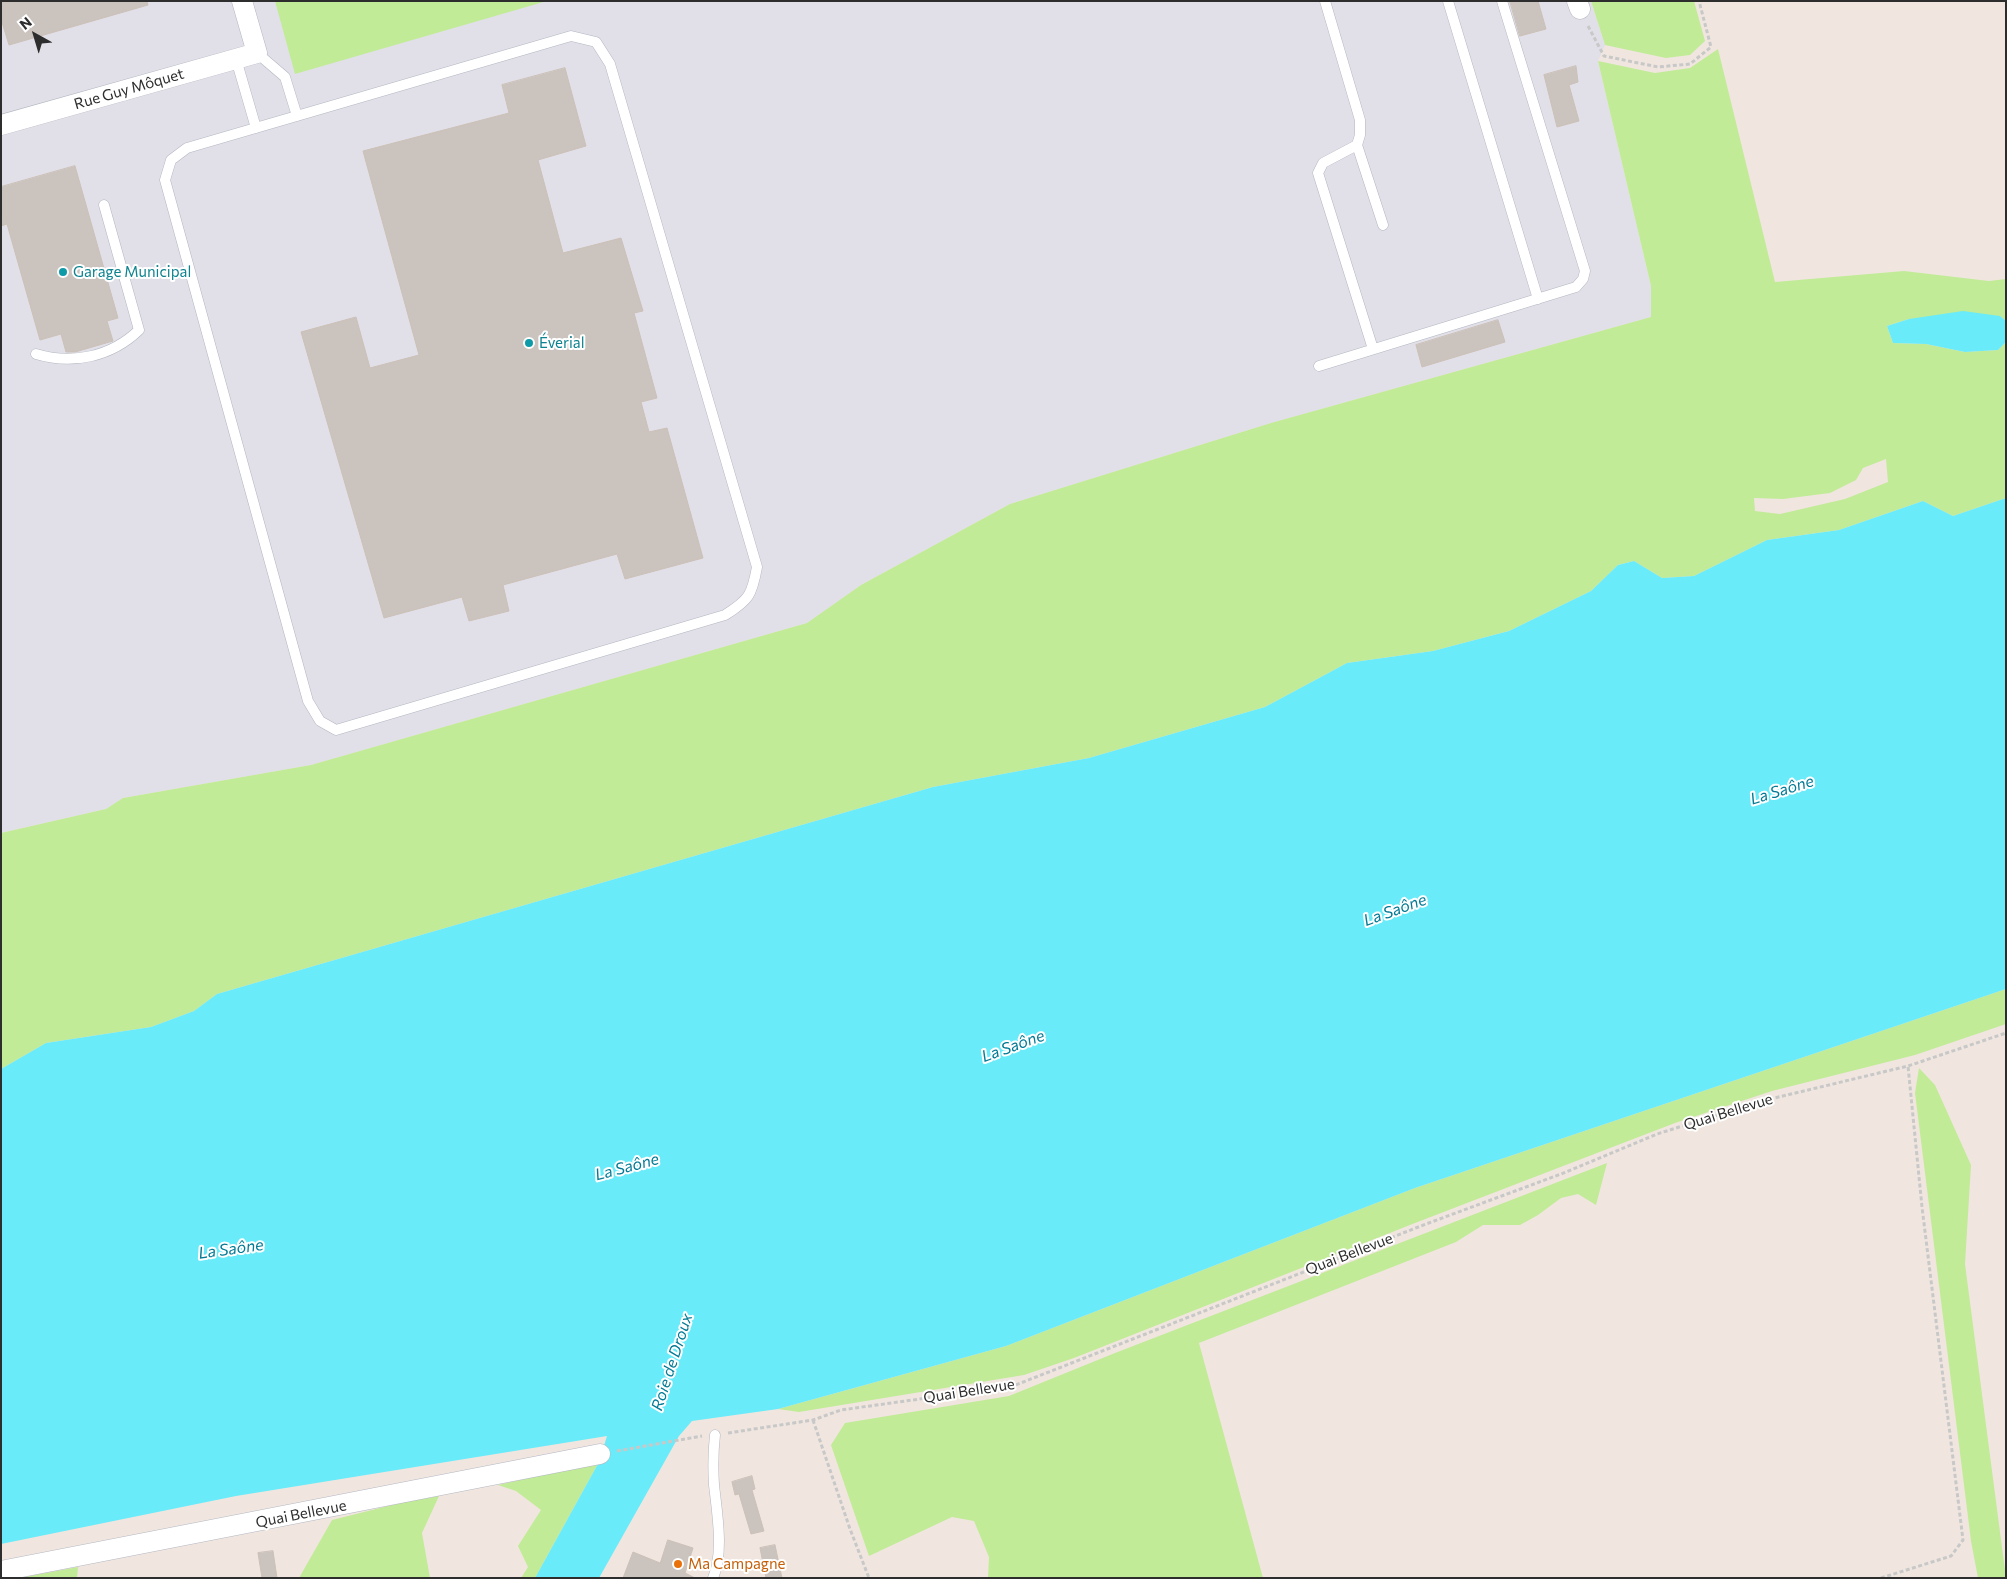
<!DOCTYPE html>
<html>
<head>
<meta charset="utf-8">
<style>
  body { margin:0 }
  #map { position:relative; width:2007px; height:1579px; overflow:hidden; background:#f0e6df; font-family:Commissioner,sans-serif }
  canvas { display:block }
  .frame { position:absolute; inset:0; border:2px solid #2d2d2d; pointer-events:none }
  .north { position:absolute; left:10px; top:10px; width:50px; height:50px; -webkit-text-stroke:4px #fff; paint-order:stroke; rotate:321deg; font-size:14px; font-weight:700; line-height:20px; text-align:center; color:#2d2d2d }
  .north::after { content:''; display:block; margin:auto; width:18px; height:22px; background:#2d2d2d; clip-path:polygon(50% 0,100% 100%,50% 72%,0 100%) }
</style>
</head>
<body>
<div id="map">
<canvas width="2007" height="1579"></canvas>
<div class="frame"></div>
<div class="north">N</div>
</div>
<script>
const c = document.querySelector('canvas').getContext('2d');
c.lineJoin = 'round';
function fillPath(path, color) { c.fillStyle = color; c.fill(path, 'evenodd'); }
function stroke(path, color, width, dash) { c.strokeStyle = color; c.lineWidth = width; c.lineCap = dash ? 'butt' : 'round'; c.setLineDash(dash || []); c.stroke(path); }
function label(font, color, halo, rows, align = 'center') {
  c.font = font + ' Commissioner,sans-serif'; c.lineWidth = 4; c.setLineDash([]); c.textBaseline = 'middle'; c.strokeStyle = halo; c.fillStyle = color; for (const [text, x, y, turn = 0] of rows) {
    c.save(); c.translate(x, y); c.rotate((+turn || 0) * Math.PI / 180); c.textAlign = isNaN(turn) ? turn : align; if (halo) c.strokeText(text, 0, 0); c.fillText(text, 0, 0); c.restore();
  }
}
fillPath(new Path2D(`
  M1 1H1591L1605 45 1598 61 1651 286V317L1271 423 1010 504 861 585 807 623 311 765 123 798 106 809 1 833Z`), '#e1e0e8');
fillPath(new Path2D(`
  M275 1H547L295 74Z
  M1591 1H1694L1705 41 1690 55 1666 58 1605 45Z
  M1718 49 1775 282 1904 271 1989 281 2006 279V321L2000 316 1909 319 1887 326 1893 343 1926 344 1965 352 1998 350 2006 342V498L1953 516 1923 501 1839 530 1767 540 1694 576 1662 578 1634 561 1618 565 1591 591 1509 631 1433 651 1347 663 1265 707 1089 758 933 787 217 994 194 1011 151 1027 46 1043 1 1069V833L106 809 123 798 311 765 807 623 861 585 1010 504 1271 423 1651 317V286L1598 61 1655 73 1690 68ZM1886 459 1888 482 1845 499 1780 514 1755 511 1754 498 1783 499 1830 493 1856 480 1863 468Z
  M2006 989V1024L1915 1055 1772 1091 1675 1123 1415 1223 1074 1358 1024 1375 799 1412 778 1409 1006 1346 1415 1188Z
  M1919 1068 1935 1085 1971 1165 1965 1264 2006 1578H1978L1971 1541 1915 1093Z
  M1607 1163 1596 1205 1578 1194 1561 1198 1538 1215 1520 1225H1483L1456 1242 1199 1343 1263 1578H988L989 1557 974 1521 952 1517 869 1556 831 1445 845 1423 1009 1396 1115 1353Z
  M599 1462 535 1578H521L528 1567 518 1546 541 1510 516 1491 498 1485Z
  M439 1496 422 1533 430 1578H299L332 1520 400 1503Z
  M78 1567 77 1578H19Z`), '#c1eb97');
fillPath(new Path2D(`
  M1963 311 2000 316 2006 321V342L1998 350 1965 352 1926 344 1893 343 1887 326 1909 319Z
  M2006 498V989L1415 1188 1006 1346 778 1409 692 1421 679 1436 599 1578H535L599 1462 607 1436 236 1496 1 1544V1069L46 1043 151 1027 194 1011 217 994 933 787 1089 758 1265 707 1347 663 1433 651 1509 631 1591 591 1618 565 1634 561 1662 578 1694 576 1767 540 1839 530 1923 501 1953 516Z`), '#69ebfa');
const building = new Path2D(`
  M1 1H147L148 5 9 45 1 19Z
  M1510 1H1538L1546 29 1520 36Z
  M1576 66 1578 82 1569 85 1579 121 1557 127 1544 75Z
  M565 68 586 146 538 160 563 253 621 238 643 311 634 313 657 398 641 402 649 432 667 428 703 558 625 579 617 554 503 585 509 611 469 621 462 597 384 618 301 332 356 317 370 368 419 355 363 151 509 113 502 85Z
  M75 166 118 318 107 321 113 341 75 352H66L61 334 40 340 7 224 1 226V187Z
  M1498 320 1505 342 1422 367 1416 345Z
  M752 1476 755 1489 752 1490 764 1531 751 1534 739 1494 735 1495 732 1482Z
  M668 1540 693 1548 685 1573 695 1578H623L633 1552 660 1563Z
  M775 1545 782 1578H766L760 1548Z
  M273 1551 277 1578H262L258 1553Z`);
fillPath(building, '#cbc3be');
stroke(building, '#ccc1b8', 1);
const lane = new Path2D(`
  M1325 1 1360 120V135L1357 145 1323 163 1318 173 1373 349
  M1448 1 1538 299
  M571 36 596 42 610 64 757 567C752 595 749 600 725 615L336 730 320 721 308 701 165 180 171 160 187 148Z
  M257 53 285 77 297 116
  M236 59 256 128
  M1357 145 1383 225
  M36 354C72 365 111 357 139 330L104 205
  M1319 366 1576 287 1583 279 1585 271 1502 1
  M713 1578C724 1553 717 1512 714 1485 713 1469 713 1452 715 1435`);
const street = new Path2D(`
  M1577 1 1580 9
  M1 125 257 53 242 1
  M1 1571 600 1454`);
stroke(lane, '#b3b7c2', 11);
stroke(street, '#b3b7c2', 21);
stroke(new Path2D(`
  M1588 26 1604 56 1658 67 1690 64 1711 47 1699 1
  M813 1420 850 1529 869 1578
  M728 1433 813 1420 841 1410 1013 1386 1426 1224 1561 1174 1657 1134 1762 1101 1908 1066 2006 1033
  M617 1451 702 1436
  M1881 1578 1951 1556 1963 1540 1922 1207 1908 1066`), '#c8c8c8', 3, [4, 2.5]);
stroke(lane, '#fff', 10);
stroke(street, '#fff', 20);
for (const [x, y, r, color] of [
  [63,272,5,"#0f9aa8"],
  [529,343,5,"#0f9aa8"],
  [678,1564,5,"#e8710a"]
]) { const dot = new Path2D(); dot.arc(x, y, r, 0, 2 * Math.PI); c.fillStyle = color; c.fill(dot); stroke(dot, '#fff', 2); }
label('15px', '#2d2d2d', '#fff', [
  ["Rue Guy Môquet",129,89,-16],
  ["Quai Bellevue",1728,1112,-17],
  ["Quai Bellevue",1349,1254,-21],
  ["Quai Bellevue",969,1391,-9],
  ["Quai Bellevue",301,1514,-11]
]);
label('15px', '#0d838f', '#fff', [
  ["Garage Municipal",73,272],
  ["Éverial",539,343]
], 'left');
label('15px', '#c56008', '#fff', [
  ["Ma Campagne",688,1564]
], 'left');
label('italic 16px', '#037b96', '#fff', [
  ["La Saône",1782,790,-17],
  ["La Saône",1395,910,-20],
  ["La Saône",1013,1046,-20],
  ["La Saône",627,1167,-15],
  ["La Saône",231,1249,-8],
  ["Roie de Droux",672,1362,-72]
]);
</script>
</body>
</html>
